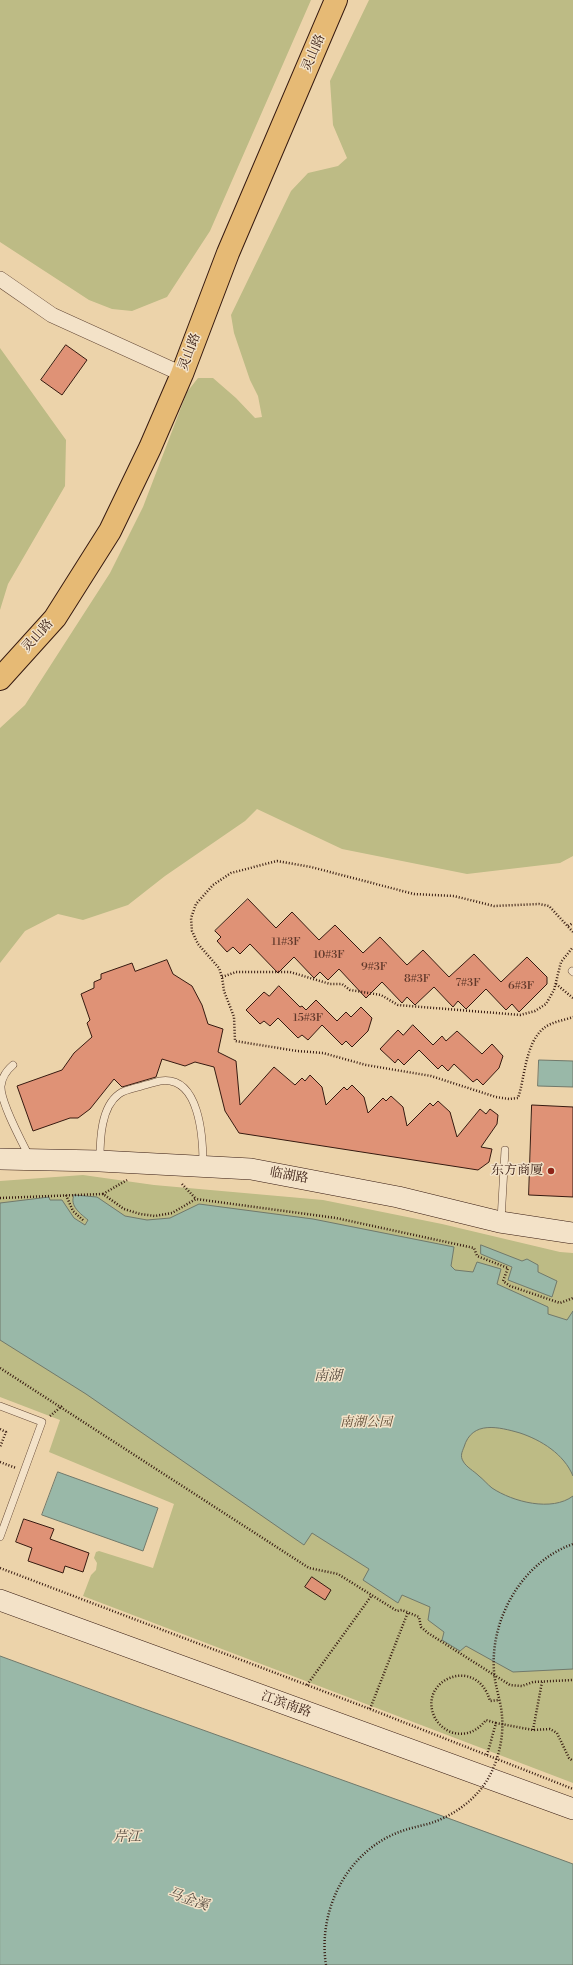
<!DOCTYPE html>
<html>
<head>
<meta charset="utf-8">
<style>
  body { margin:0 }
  canvas { display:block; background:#ecd3aa }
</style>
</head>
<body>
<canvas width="573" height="1965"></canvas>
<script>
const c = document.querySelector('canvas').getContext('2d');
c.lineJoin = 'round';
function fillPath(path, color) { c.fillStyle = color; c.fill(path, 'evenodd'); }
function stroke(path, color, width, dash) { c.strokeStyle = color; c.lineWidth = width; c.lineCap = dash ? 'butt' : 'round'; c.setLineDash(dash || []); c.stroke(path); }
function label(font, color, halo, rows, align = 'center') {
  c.font = font + ' "Libre Bodoni","Noto Serif SC",serif'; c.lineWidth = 3; c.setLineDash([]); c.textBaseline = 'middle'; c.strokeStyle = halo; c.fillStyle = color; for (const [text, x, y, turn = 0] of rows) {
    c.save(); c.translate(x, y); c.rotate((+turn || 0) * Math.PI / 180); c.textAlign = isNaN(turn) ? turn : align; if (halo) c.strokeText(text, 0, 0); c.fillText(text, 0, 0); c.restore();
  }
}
fillPath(new Path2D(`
  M0 0H311L210 231 167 297 132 311 112 309 89 300 0 242Z
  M369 0H573V856L560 863 467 874 342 849 257 809 245 821 165 876 128 905 83 920 58 914 25 931 0 963V728L25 705 110 573 143 507 187 392 198 378H213L236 398 255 418 262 417 258 396 250 380 234 333 231 315 291 191 308 173 338 166 347 158 333 125 330 81Z
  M0 348 66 440 65 486 8 584 0 610Z
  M83 1175 154 1185 323 1200 442 1224 560 1252 573 1253V1783L83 1596 91 1575 96 1570 97 1563 94 1558 96 1552 99 1551 153 1568 174 1504 49 1452 60 1420 0 1397V1181Z`), '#bdbb85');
const water = new Path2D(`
  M539 1060 573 1061V1087L538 1086Z
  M74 1195 97 1197 125 1216 147 1220 170 1218 199 1204 313 1219 454 1247 451 1266 455 1270 473 1272 477 1262 501 1269 497 1284 548 1307V1314L567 1320 573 1311V1476C564 1454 541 1440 520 1433 499 1427 472 1420 464 1447 462 1452 460 1456 463 1461 466 1467 474 1471 479 1476 483 1479 487 1484 492 1488 513 1502 552 1512 573 1496V1669L513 1672 466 1646 460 1651 442 1640 444 1632 428 1620 430 1607 402 1595 398 1603 363 1580 369 1569 312 1533 304 1545 86 1394 0 1340V1203L49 1197 50 1200H62L74 1218 85 1225 88 1220C81 1214 69 1206 74 1195Z
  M481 1245 522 1261 527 1259 538 1265V1272L557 1281 552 1297 508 1280 512 1267 481 1254Z
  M58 1472 158 1508 143 1551 42 1515Z
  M0 1656C190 1727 383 1793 573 1864V1965H0Z`);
fillPath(water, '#99b8a8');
stroke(water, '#71796b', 1);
const building = new Path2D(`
  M66 345 87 360 62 395 41 380Z
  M248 899 276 928 292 912 319 940 335 925 363 953 380 937 407 965 423 950 449 977 474 954 501 982 527 957 547 977V984L519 1012 512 1004 506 1010 486 989 466 1009 458 1001 453 1007 434 987 415 1005 407 997 402 1003 382 982 366 998 339 969 328 980 320 972 314 978 294 957 278 973 250 944 240 954 233 947 227 952 217 941 221 937 215 931Z
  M167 960 173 974 192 986 202 1005 208 1024 223 1029 218 1052 236 1061 240 1105 274 1067 295 1085 302 1078 305 1081 310 1075 322 1087 326 1105 344 1087 347 1090 352 1085 364 1097 368 1113 383 1098 386 1101 391 1096 403 1107 407 1126 430 1103 433 1106 438 1101 450 1112 457 1137 480 1109 486 1114 490 1109 498 1115 497 1124 481 1147 492 1149 489 1162 478 1170 239 1133 225 1111 214 1067 195 1062 185 1066 162 1059 156 1077 122 1087 114 1079 90 1109 78 1118H70L33 1131 17 1086 62 1070 74 1053 92 1037 87 1023 90 1020 81 994 94 988V982L101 979V974L132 963 135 971Z
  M279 986 300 1007 302 1006 306 1010 316 1000 337 1021 346 1012 351 1017 361 1007 372 1018 368 1031 352 1047 346 1041 342 1045 322 1025 308 1040 302 1035 298 1038 278 1018 270 1026 264 1021 260 1024 246 1010 264 992 269 996Z
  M413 1025 433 1045 442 1036 446 1041 457 1031 482 1054 492 1044 503 1056 499 1068 483 1085 477 1079 473 1082 454 1064 448 1071 442 1065 438 1069 419 1050 404 1065 398 1059 395 1063 380 1049 398 1030 403 1035Z
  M532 1105 573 1107V1197L529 1195Z
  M24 1519 54 1529 50 1539 89 1553 83 1572 65 1566 63 1573 28 1561 32 1548 16 1542Z
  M312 1577 331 1590 325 1600 305 1587Z`);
fillPath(building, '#df9276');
stroke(building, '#361a10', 1);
const lane = new Path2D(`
  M572 971 573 972
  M13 1065C7 1070 2 1077 1 1086 0 1102 22 1142 30 1158
  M100 1159C100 1139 101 1107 119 1094 126 1089 137 1088 145 1085 150 1084 155 1082 160 1081 200 1075 203 1138 203 1165
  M501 1220 505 1150
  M0 1406 42 1422 0 1537`);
const street = new Path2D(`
  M0 279 52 315 182 374`);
const secondary = new Path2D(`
  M0 1159 100 1161 251 1169 398 1197 500 1222 573 1233
  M0 1600 573 1809`);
const highway = new Path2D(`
  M0 679 55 618 110 531 150 448 182 374 228 253 336 0`);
stroke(lane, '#644836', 8);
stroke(street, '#644836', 16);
stroke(secondary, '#361a10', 22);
stroke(highway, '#361a10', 24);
stroke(new Path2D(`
  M568 926 573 923
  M573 932 549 906 539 904 494 906 454 896 414 894 311 867 277 861 231 873 213 885 196 904 191 918 192 931 198 944 219 968 222 977 224 991 234 1017 235 1041 297 1051 323 1053 366 1065 431 1076 496 1097 509 1099 518 1098C525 1078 525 1043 544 1028 551 1022 565 1020 573 1017
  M222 977 236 972H290L330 984H342L350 990 381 995 398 1005 520 1015 535 1011 546 1004 554 990 561 962 573 947
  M556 984 573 998
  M182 1184 196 1199
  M103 1194 127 1180
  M66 1195 73 1211 84 1221
  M0 1198 103 1194 124 1209 140 1214 155 1216 172 1213 196 1199 336 1218 474 1248 477 1256 508 1268 503 1281 510 1286 560 1303 573 1298
  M0 1368 309 1568 338 1574 397 1611 402 1610 419 1617 421 1627 428 1633 510 1685 522 1686 533 1682 573 1680
  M50 1416 62 1406
  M0 1429 6 1432 0 1447
  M0 1462 16 1468
  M0 1568 370 1709 573 1789
  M307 1685 372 1595
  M370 1709 408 1612
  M496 1723 486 1720C478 1730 468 1736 454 1733 446 1731 439 1725 435 1718 416 1680 477 1654 490 1701L499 1700
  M533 1730 542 1682
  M487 1755 496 1723 533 1730 550 1729 557 1733 569 1758 573 1761`), '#361a10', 2.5, [1, 2]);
stroke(lane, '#f3e2c8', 7);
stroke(street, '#f3e2c8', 15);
stroke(secondary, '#f3e2c8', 21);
stroke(highway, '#e6ba75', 22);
stroke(new Path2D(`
  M326 1965C318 1914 343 1859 390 1836 402 1830 415 1827 428 1824 451 1817 473 1802 486 1782 498 1763 504 1738 502 1716 501 1701 495 1687 494 1671 490 1619 522 1562 573 1544`), '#361a10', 2.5, [1, 2]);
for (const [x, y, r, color] of [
  [551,1171,4,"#8f2418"]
]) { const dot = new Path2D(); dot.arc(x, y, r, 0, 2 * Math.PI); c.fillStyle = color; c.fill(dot); stroke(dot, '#f3e2c8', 1.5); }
label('11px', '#60382a', null, [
  ["11#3F",286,942],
  ["10#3F",329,955],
  ["9#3F",374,967],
  ["8#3F",417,979],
  ["7#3F",468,983],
  ["6#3F",521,986],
  ["15#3F",308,1018]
]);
label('13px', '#361a10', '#f3e2c8', [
  ["灵山路",314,53,-67],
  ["灵山路",190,352,-69],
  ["灵山路",38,636,-48],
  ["临湖路",289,1176,10],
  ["江滨南路",286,1705,20]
]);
label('13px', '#361a10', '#f3e2c8', [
  ["东方商厦",543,1171]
], 'right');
label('italic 13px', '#5e4a33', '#f3e2c8', [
  ["南湖公园",366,1423]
]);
label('italic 14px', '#54493e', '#f3e2c8', [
  ["南湖",328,1377],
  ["芹江",127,1838],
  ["马金溪",188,1900,19]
]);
</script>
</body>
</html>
